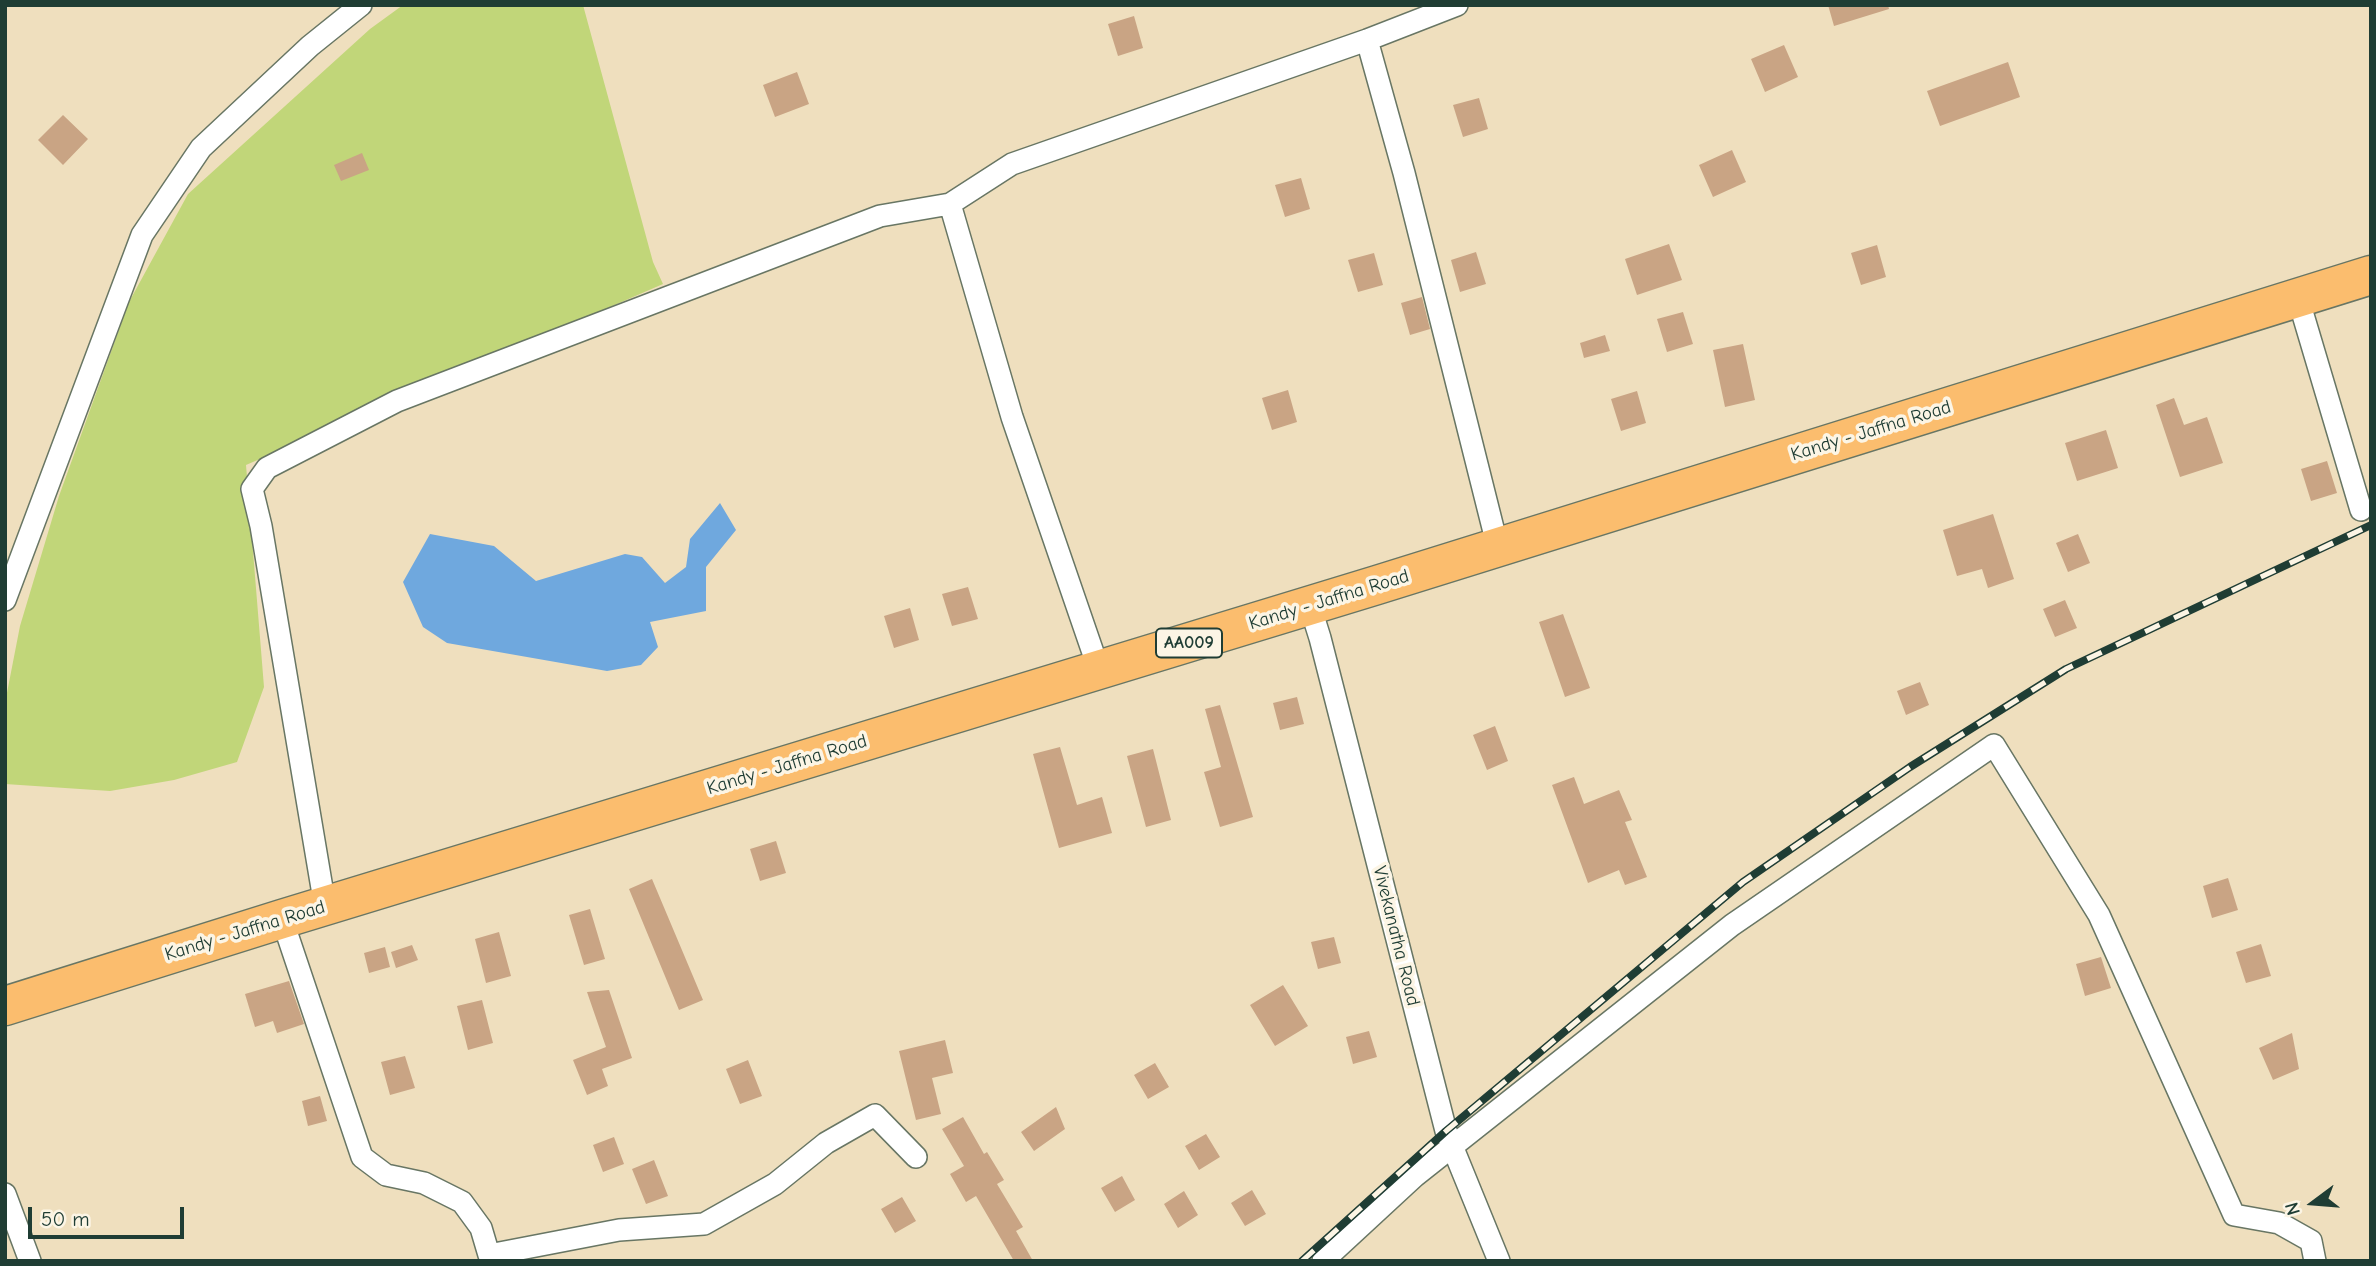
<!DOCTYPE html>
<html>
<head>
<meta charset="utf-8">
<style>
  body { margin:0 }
  #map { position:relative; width:2376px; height:1266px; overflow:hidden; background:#efdfbe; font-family:"Comic Neue",sans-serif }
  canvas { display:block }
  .frame { position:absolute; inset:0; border:7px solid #1f3d34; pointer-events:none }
  .north { position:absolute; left:2278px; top:1168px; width:70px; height:70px; -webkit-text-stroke:5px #fcf5e5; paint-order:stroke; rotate:254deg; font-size:19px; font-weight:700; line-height:28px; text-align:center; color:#1f3d34 }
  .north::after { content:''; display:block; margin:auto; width:24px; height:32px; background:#1f3d34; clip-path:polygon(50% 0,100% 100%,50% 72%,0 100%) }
  .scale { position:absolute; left:28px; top:1207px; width:156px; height:32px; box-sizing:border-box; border:4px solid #1f3d34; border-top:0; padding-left:9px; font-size:21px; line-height:24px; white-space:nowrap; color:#1f3d34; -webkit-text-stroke:5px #fcf5e5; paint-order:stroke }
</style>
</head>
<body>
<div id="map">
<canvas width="2376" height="1266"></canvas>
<div class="frame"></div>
<div class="north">N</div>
<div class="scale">50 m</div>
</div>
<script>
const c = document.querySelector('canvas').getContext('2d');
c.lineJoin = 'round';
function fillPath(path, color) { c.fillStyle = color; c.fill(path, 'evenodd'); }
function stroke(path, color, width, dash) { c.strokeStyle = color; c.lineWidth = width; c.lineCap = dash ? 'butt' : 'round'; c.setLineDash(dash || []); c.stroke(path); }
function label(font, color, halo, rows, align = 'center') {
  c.font = font + ' "Comic Neue",sans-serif'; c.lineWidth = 7; c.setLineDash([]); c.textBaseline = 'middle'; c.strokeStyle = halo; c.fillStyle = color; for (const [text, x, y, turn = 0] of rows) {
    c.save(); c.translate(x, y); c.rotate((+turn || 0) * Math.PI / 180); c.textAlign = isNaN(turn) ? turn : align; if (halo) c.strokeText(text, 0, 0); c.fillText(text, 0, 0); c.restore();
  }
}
fillPath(new Path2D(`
  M403 5H583L653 262 663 284 246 465 264 687 237 762 174 780 110 791 5 784V703L20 626 59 496 129 302 188 194 370 29Z`), '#c1d679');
fillPath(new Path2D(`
  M720 503 736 530 706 567V611L650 622 658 647 641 665 607 671 447 643 423 627 403 582 430 534 494 546 536 581 625 554 642 557 665 583 686 567 690 539Z`), '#6fa8de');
fillPath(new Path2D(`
  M1828 5H1888L1889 9 1834 26Z
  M1134 16 1143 48 1118 56 1108 24Z
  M1784 45 1798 77 1765 92 1751 59Z
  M2008 62 2020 97 1940 126 1927 91Z
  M797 72 809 104 775 117 763 85Z
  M1479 98 1488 129 1463 137 1453 105Z
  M63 115 88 139 63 165 38 140Z
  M1732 150 1746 182 1713 197 1699 165Z
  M362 153 369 170 341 181 334 165Z
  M1301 178 1310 209 1285 217 1275 185Z
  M1669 244 1682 280 1637 295 1625 259Z
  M1877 245 1886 277 1861 285 1851 253Z
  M1476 252 1486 284 1460 292 1451 260Z
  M1374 253 1383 285 1358 292 1348 260Z
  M1422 297 1430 329 1410 335 1401 303Z
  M1683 312 1693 344 1667 352 1657 319Z
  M1605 335 1610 351 1584 358 1580 343Z
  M1743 344 1755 400 1725 407 1713 350Z
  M1288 390 1297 422 1272 430 1262 398Z
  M1637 391 1646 423 1621 431 1611 399Z
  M2174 398 2184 425 2207 417 2223 463 2180 477 2156 405Z
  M2106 430 2118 468 2077 481 2065 443Z
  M2327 461 2337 493 2311 501 2301 469Z
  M1993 514 2014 579 1988 588 1982 569 1957 576 1943 530Z
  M2078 534 2090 563 2068 572 2056 543Z
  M968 587 978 619 952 626 942 594Z
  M2065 600 2077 628 2055 637 2043 609Z
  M910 608 919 640 894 648 884 616Z
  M1563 614 1590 688 1565 697 1539 622Z
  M1920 682 1929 705 1906 715 1897 691Z
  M1297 697 1304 724 1280 730 1273 703Z
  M1220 705 1253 817 1220 827 1204 772 1221 767 1205 709Z
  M1495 726 1508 761 1487 770 1473 735Z
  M1060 747 1077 805 1102 797 1112 833 1059 848 1033 754Z
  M1153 749 1171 820 1146 827 1127 756Z
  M1574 777 1584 804 1619 790 1632 820 1625 822 1647 877 1625 885 1619 870 1588 883 1552 785Z
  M776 841 786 873 760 881 750 849Z
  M2228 878 2238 910 2212 918 2203 886Z
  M652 879 703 1000 679 1010 629 889Z
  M590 909 605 959 584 965 569 915Z
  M499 932 511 976 486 983 475 939Z
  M1334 937 1341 963 1318 969 1311 942Z
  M2261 944 2271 976 2246 983 2236 952Z
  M412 945 418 960 396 968 391 952Z
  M385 947 390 967 369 973 364 953Z
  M2101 957 2111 988 2085 996 2076 964Z
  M289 981 304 1024 277 1033 273 1021 255 1027 245 994Z
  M1283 985 1308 1026 1275 1046 1250 1005Z
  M609 990 632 1058 602 1069 608 1086 587 1095 573 1060 606 1047 587 992Z
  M482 1000 493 1043 468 1050 457 1006Z
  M1369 1031 1377 1057 1353 1064 1346 1037Z
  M2292 1033 2299 1069 2273 1080 2259 1048Z
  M945 1040 953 1073 932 1078 941 1114 916 1120 899 1051Z
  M405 1056 415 1088 390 1095 381 1062Z
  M748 1060 762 1096 740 1104 726 1069Z
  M1155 1063 1169 1087 1148 1099 1134 1075Z
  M320 1096 327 1121 308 1126 302 1101Z
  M1056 1107 1065 1129 1034 1151 1021 1132Z
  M963 1117 984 1154 987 1152 1004 1180 997 1184 1023 1227 1016 1231 1033 1261H1014L976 1196 966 1202 950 1174 964 1166 942 1129Z
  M1206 1134 1220 1157 1199 1170 1185 1146Z
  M614 1137 624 1164 603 1172 593 1145Z
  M654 1160 668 1196 646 1204 632 1169Z
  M1122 1176 1135 1200 1115 1212 1101 1188Z
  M1252 1190 1266 1214 1245 1226 1231 1203Z
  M1184 1191 1198 1215 1178 1228 1164 1204Z
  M902 1197 916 1221 895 1233 881 1209Z`), '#c9a484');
const street = new Path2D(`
  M1367 40 1404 173 1498 548
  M950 204 1012 417 1099 670
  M2298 298 2361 510
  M5 600 142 235 201 148 310 46 361 5
  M1310 606 1320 638 1446 1131 1499 1261
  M325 906 261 526 252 489 267 468 397 401 880 216 950 204 1012 164 1367 40 1457 5
  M282 919 362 1157 386 1175 424 1183 462 1202 481 1228 489 1255 619 1230 704 1224 775 1184 826 1143 875 1115 916 1157
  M5 1194 30 1261
  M1323 1261 1415 1176 1732 925 1994 745 2099 915 2234 1215 2279 1223 2311 1241 2315 1261`);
const highway = new Path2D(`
  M5 1006 282 919 1377 585 2371 275`);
stroke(street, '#687664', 24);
stroke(highway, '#687664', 41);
stroke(street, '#fff', 21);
stroke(highway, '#fbbd6e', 38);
const rail = new Path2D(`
  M1302 1261 1446 1131 1743 882 1910 767 2066 669 2371 525`);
stroke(rail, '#1f3d34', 8);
stroke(rail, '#fcf5e5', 5, [16]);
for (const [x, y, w] of [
  [1189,643,66]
]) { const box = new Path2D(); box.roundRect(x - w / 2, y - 14.5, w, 29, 5); c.fillStyle = '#fcf5e5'; c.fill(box); stroke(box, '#1f3d34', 2); }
label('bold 18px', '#1f3d34', null, [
  ["AA009",1189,643]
]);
label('19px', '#1f3d34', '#fcf5e5', [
  ["Kandy - Jaffna Road",1871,431,-17],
  ["Kandy - Jaffna Road",1329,600,-17],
  ["Kandy - Jaffna Road",787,765,-17],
  ["Kandy - Jaffna Road",245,931,-17],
  ["Vivekanatha Road",1396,936,76]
]);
</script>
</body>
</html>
